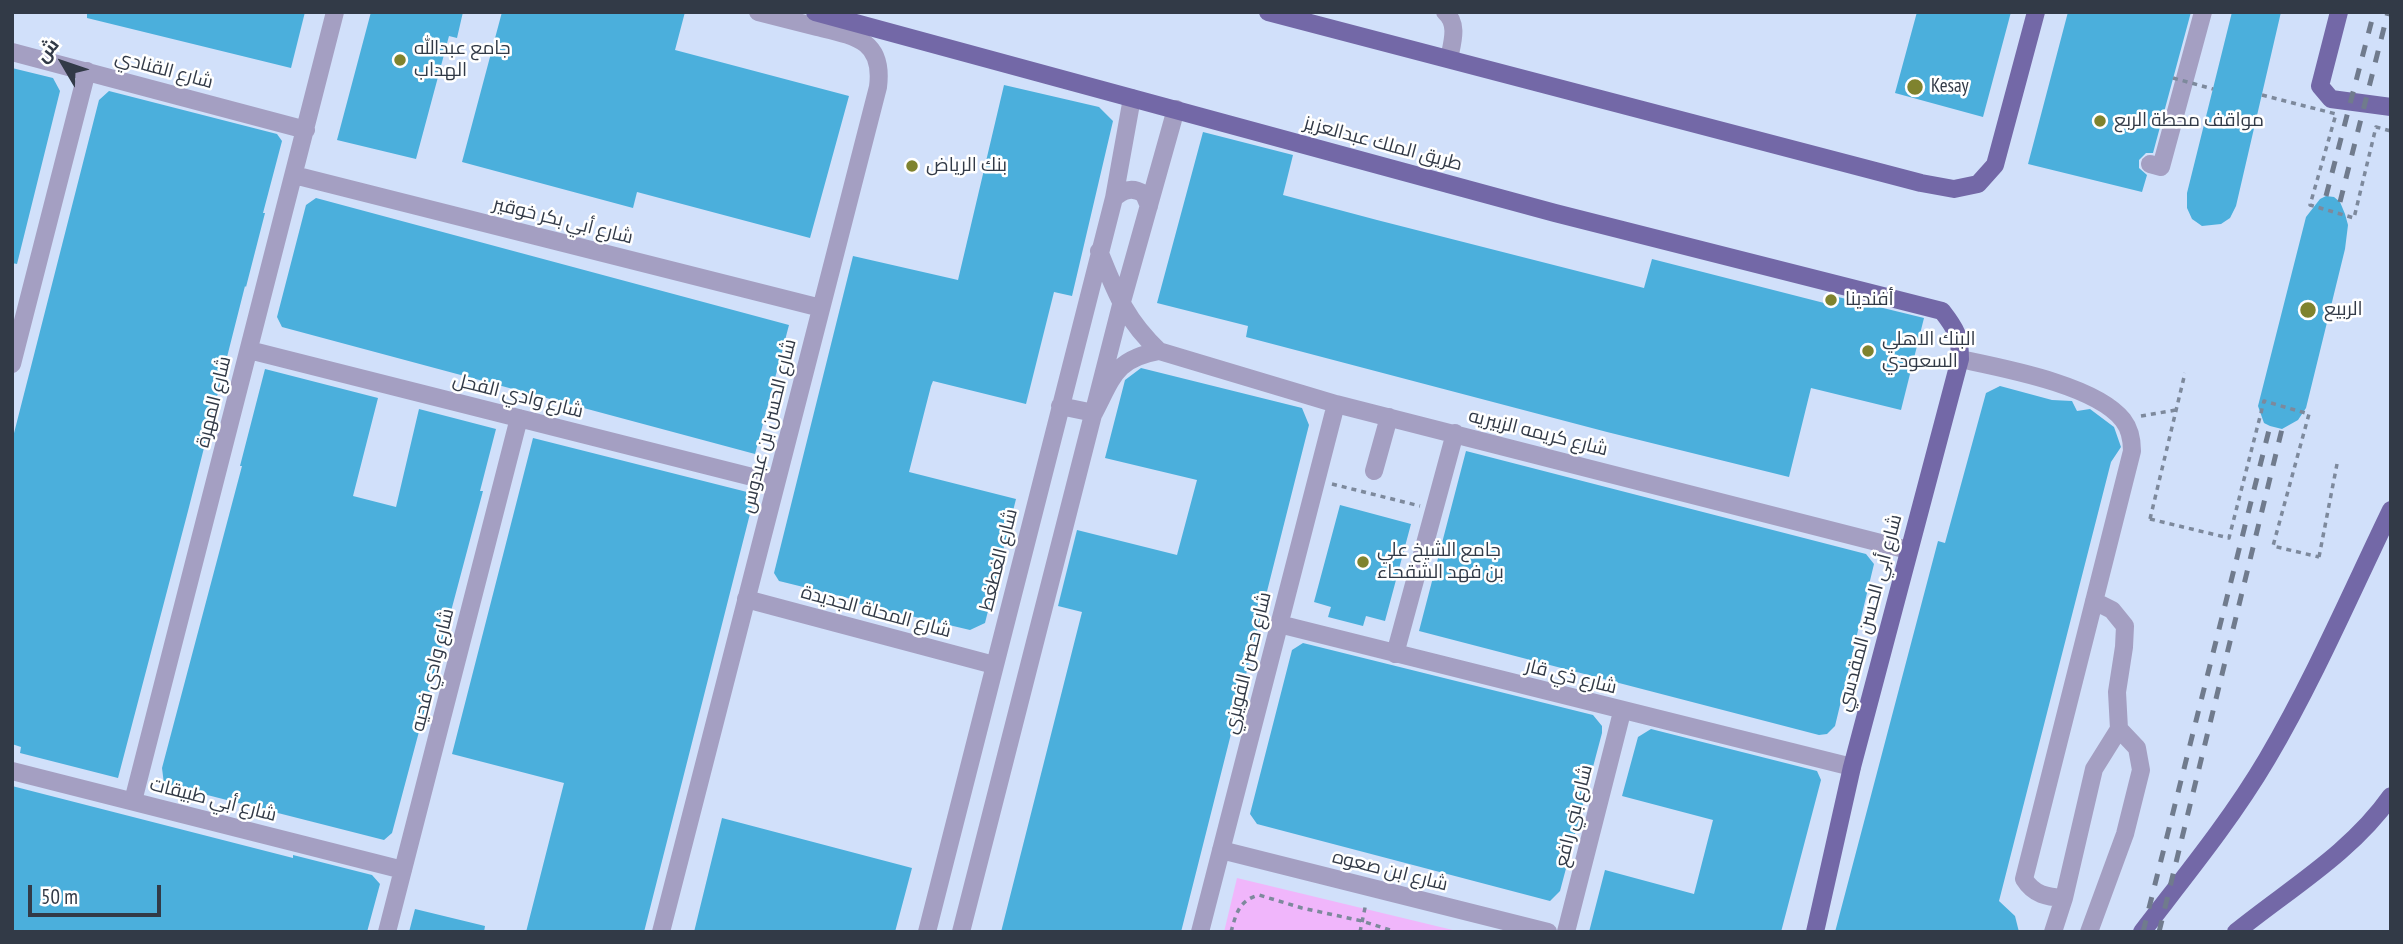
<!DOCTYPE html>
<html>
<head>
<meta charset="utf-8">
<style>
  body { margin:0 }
  #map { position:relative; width:2403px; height:944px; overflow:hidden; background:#d1e0fa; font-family:"PT Sans Narrow",Cairo,sans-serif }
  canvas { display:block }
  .frame { position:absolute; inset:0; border:14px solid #323a47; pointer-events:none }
  .north { position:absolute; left:28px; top:28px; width:70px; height:70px; -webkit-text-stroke:5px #fff; paint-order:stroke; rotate:309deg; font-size:19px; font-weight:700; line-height:28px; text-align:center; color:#323a47 }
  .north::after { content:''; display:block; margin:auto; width:24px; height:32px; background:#323a47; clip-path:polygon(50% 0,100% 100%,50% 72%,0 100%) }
  .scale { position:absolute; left:28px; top:885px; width:133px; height:32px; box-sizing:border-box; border:4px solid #323a47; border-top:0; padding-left:9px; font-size:21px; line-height:24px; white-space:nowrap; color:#323a47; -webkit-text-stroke:5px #fff; paint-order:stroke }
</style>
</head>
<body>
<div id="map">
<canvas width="2403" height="944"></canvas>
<div class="frame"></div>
<div class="north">ش</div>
<div class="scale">50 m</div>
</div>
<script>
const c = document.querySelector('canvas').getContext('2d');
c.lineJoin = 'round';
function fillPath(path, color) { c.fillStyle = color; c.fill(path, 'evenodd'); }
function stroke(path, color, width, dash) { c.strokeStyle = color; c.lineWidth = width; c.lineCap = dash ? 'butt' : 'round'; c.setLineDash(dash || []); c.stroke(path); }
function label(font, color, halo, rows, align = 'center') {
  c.font = font + ' "PT Sans Narrow",Cairo,sans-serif'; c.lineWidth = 5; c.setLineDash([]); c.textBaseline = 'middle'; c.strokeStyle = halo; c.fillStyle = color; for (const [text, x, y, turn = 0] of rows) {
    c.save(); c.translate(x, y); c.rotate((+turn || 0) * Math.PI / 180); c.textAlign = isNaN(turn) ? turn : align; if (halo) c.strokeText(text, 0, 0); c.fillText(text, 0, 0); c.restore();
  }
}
fillPath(new Path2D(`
  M1237 878 1461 932H1224Z`), '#f0b6fb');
fillPath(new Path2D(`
  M87 12H305L291 68 87 18Z
  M371 12H463L457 38 449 36 416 159 337 140Z
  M502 12H685L675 50 849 96 810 238 637 192 633 208 462 162Z
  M1917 12H2011L1983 117 1895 93Z
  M2068 12H2191L2153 153H2146L2139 160V168L2147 175 2142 192 2028 164Z
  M2232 12H2281L2236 206 2230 218 2221 224 2202 226 2192 219 2187 208V193Z
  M12 68 53 78 60 91 17 264 12 263Z
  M1004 85 1099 107 1113 121 1072 296 1054 292 1026 404 933 381 931 386 909 472 1016 499 985 623 970 630 856 603V600L779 581 774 573 853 256 958 280Z
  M109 91 277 134 282 141 263 213H265L246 287 245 286 188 511 118 778 20 753 21 747 12 744V441L99 100Z
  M1203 132 1293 155 1283 195 1377 220 1644 288 1652 259 1832 305 1834 296 1924 318 1901 410 1811 388 1789 477 1607 432 1246 337 1248 326 1157 303Z
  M2326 196 2334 197 2340 202 2345 214 2348 225 2345 249 2306 408 2298 420 2282 429 2270 426 2264 423 2258 406 2306 217 2320 199Z
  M316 198 789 325 755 454 282 327 277 317 306 205Z
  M1141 368 1302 408 1309 425 1181 932H1001L1082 612 1058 606 1077 530 1177 555 1197 480 1105 458 1125 380Z
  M265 369 378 398 353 496 396 507 419 409 496 429 480 491H483L392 833 384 840 164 784 162 768 242 466H240Z
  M2000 386 2052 400 2072 401 2077 411 2090 409 2114 427 2121 447 2111 462 1999 901 2015 916 2019 932H1835L1938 541 1945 543 1986 393Z
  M533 438 755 494 644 932H526L564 783 452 754Z
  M1466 451 1866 554 1874 564 1835 726 1827 734 1819 735 1419 631Z
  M1340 505 1411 524 1385 621 1366 616 1363 626 1328 617 1331 607 1314 602Z
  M1303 643 1593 715 1602 726V733L1560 891 1550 901 1257 824 1250 814 1292 650Z
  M1651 729 1817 771 1821 780 1781 932H1589L1605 870 1694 894 1713 820 1622 796 1638 737Z
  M12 786 293 858V855L372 875 380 884 367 932H12Z
  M722 818 912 868 895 932H694Z
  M415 909 485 926 484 932H409Z`), '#4bafdc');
stroke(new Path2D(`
  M2141 416 2176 410
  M1332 484 1420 506
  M2150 519 2185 373
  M2319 557 2337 464
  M1231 932C1236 914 1239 900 1259 895L1302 908 1362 921 1396 932
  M1360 932 1366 903`), '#7d899c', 3.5, [5, 5]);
stroke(new Path2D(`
  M1445 12C1459 24 1452 43 1449 59
  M12 52 306 130
  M2150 164 2161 167 2203 12
  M294 175 821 308
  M1114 198C1124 189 1133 187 1144 194L1149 206
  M1099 251C1116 293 1125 319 1159 351L1336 404 1908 550
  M249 350 776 483
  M1960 359C2002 368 2096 385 2123 420 2130 429 2132 439 2132 451L2024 879C2034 895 2047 897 2064 898
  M12 364 87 71
  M1060 406 1094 413C1113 377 1115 359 1159 351
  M1374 471 1389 417
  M746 599 994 665
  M1279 624 1852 767
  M1395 654 1455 433
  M12 771 403 870
  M133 801 335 12
  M1221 850 1548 932
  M387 932 519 418
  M661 932 878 87C884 40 855 36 817 27 797 22 778 17 758 12
  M927 932 1114 198 1132 98
  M961 932 1121 305 1176 109
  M1200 932 1336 404
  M1566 932 1622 712
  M2053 932 2064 898 2094 769 2119 729 2117 692 2124 647 2125 626 2112 610 2094 601
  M2089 932 2125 834 2141 770 2137 748 2119 729`), '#a49fc2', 18);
stroke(new Path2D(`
  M815 12 1555 213 1942 311C1956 329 1960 336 1960 359L1852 767 1815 932
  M1268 12 1921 183 1954 189 1978 184 1995 165 2036 12
  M2339 12 2320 86 2331 99 2391 107
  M2142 932C2185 876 2231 820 2267 759 2314 679 2351 593 2391 510
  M2236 932C2289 889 2351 853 2391 796`), '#7368a7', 18);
stroke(new Path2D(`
  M2326 196 2374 12
  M2340 202 2388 12
  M2143 932 2270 426
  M2159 932 2282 429`), '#707b8d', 5, [12, 12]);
stroke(new Path2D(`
  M2173 78 2213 89
  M2262 95 2336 114 2310 205 2354 218 2376 127 2391 131
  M2150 519 2229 538 2264 401 2309 414 2273 546 2319 557`), '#7d899c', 3.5, [5, 5]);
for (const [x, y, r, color] of [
  [400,60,7,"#7f832e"],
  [1915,87,9,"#7f832e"],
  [2100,121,7,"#7f832e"],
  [912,166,7,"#7f832e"],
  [1831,300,7,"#7f832e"],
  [2308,310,9,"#7f832e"],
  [1868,351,7,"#7f832e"],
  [1363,562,7,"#7f832e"]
]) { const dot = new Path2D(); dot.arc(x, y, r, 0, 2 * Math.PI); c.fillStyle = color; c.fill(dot); stroke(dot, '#fff', 2.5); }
label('19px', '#323a47', '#fff', [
  ["جامع عبدالله",414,49],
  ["الهداب",414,71],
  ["Kesay",1931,87],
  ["مواقف محطة الربع",2114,121],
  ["بنك الرياض",926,166],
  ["أفندينا",1845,300],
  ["الربيع",2324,310],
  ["البنك الاهلي",1882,340],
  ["السعودي",1882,362],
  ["جامع الشيخ علي",1377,551],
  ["بن فهد الشقحاء",1377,573]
], 'left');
label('19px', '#323a47', '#fff', [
  ["شارع القنادي",164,70,15],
  ["طريق الملك عبدالعزيز",1383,144,15],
  ["شارع أبي بكر خوقير",563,221,14],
  ["شارع وادي الفحل",518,396,14],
  ["شارع المهرة",214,402,-76],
  ["شارع الحسن بن عبدوس",769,426,-76],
  ["شارع كريمه الزبيريه",1538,433,14],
  ["شارع الغطغط",999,560,-76],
  ["شارع المحلة الجديدة",876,612,15],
  ["شارع أبي الحسن المقدسي",1870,613,-75],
  ["شارع حصن الفويزي",1248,663,-76],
  ["شارع وادي فحيه",433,670,-76],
  ["شارع ذي قار",1571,677,14],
  ["شارع أبي طبيقات",213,800,14],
  ["شارع بني رافع",1574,816,-76],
  ["شارع ابن صعوه",1390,871,14]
]);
</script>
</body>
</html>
